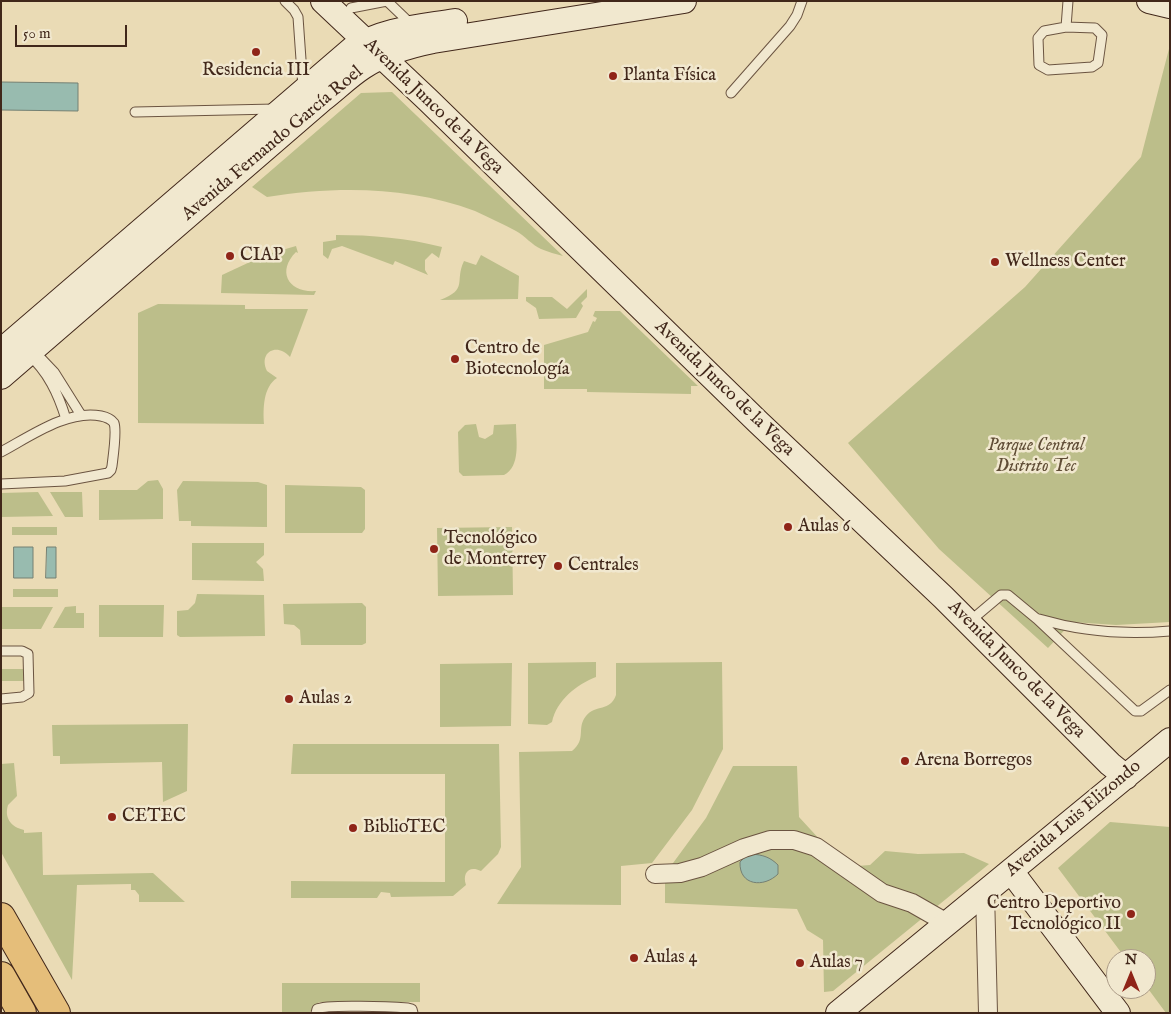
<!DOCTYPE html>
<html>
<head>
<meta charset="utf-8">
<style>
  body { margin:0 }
  #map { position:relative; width:1171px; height:1014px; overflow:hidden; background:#eadbb5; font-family:"IM FELL English",serif }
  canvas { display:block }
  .frame { position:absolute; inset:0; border:2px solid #41271a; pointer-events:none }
  .north { position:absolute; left:1106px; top:949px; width:50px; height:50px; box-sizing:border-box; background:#f1e8cf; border:1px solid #ab9b87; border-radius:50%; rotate:0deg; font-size:14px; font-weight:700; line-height:20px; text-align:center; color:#41271a }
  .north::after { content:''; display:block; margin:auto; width:18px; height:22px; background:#8f2418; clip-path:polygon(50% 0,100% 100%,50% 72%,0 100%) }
  .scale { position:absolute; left:15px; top:25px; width:112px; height:22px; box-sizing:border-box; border:2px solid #41271a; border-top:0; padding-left:6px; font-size:15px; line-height:18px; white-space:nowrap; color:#41271a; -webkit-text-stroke:4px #f1e8cf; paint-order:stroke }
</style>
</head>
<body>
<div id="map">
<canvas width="1171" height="1014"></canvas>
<div class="frame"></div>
<div class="north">N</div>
<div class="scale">50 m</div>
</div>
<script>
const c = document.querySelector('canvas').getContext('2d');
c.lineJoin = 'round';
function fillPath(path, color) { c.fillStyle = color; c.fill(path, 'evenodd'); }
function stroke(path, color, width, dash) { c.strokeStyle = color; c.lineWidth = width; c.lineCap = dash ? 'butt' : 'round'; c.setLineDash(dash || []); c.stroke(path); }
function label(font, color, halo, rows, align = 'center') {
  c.font = font + ' "IM FELL English",serif'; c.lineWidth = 5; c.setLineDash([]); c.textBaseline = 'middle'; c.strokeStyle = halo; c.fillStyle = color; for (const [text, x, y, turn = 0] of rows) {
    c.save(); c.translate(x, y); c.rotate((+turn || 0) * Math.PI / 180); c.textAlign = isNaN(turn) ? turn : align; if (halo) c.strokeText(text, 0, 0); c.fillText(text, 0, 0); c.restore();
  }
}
fillPath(new Path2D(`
  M1170 45V622L1116 625 1072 622 1048 648 939 549 848 443 1025 287 1141 157Z
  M392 92 563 256C556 254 548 252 541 249 532 245 525 236 516 231 503 224 488 217 475 211 409 186 336 186 267 197L252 187 361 93Z
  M336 235C372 235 407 238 442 247L439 258 432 253 425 260V270L428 275 395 261 393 265 342 246 332 249 328 259 323 255V242L336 240Z
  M296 246 298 253 296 252C276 272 289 293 316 291L314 295 220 293H221L222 275 265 255Z
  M481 255 519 276 518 299 440 300C469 289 454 282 464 261L476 265Z
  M587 289V297L581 303 583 306 576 318 539 319 536 308 526 301V297H552L567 309Z
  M158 304 245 305V309H308L290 357C277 342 258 352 267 371L277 378C263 387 263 409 264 424L138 423V313Z
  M595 311H620L698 386H691V394L587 392V389H544V345L588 332 593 321 595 322 597 318 593 316Z
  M476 424 479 437 485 439 493 434 494 425 516 424C516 441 521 466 504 475L463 476 459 472 458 432 465 425Z
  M158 480 163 489V519L99 520V490H137L148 481Z
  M183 481 258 482 267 485V527L191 526V521H179L177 490Z
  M285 485 361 487 365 490V529L362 533H285Z
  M38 492 53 516 1 517V493Z
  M50 492H82L83 517H65Z
  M12 527H57V535H12Z
  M512 527 513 595 438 596 437 528Z
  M192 543H264V555L256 562 263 569 264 581 192 580Z
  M13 589H58V597H13Z
  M197 594 264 595 265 636 180 637 177 635V611L188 610 195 603Z
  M362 603 366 607V643L362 645H301L300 630 294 625 284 624 283 604Z
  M99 605H164L163 637H99Z
  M76 606V613H84V628H53L65 607Z
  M1 607H53L41 629H1Z
  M596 662V677C576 685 557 700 552 722L547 725 528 724V663Z
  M722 662 723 749 692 810 652 863 621 866V905L497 904 521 867 519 752 572 751C587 739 576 728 586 716 596 704 610 712 616 695V663Z
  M512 663 511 726 440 727V664Z
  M1 669H24L25 681H1Z
  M188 724 187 791 163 802 162 762 60 764V756H53L52 725Z
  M293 744H499L501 847 498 854 481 871C469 865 462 873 466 885L453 896 391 897 390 893 381 892 377 898H291V881L445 882V774H291Z
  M14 763 17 796 8 805C4 818 11 827 24 830V833L42 832 43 875 153 873 185 902H139V895L135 890H131V884L77 885 72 980 1 852V764Z
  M733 766H797L799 817 845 867 870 865 885 851 918 854 964 853 989 864 833 991 824 992 823 940 807 930 797 909 665 903V874L706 818Z
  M1110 822 1170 827V1013H1166L1146 986V959H1126L1058 868Z
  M282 983H420V1002H319L309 1013H282Z`), '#bcbe8a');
const water = new Path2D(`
  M1 82 78 83V111L1 110Z
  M14 547H33V578H14Z
  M47 547H56V578H46Z
  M752 854C763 855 770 857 778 865V874C764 888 739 886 740 862L745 857Z`);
fillPath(water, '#98bbaf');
stroke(water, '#758073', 1);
const lane = new Path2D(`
  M285 1 294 10 298 17 303 88
  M387 1 412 25
  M351 8 387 1
  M1066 27 1095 28 1102 35 1098 63 1092 67 1048 70 1039 65 1038 38 1044 31Z
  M1066 27 1068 1
  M731 93 790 26 797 15 802 1
  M135 112 275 109
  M34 351 54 372 81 415
  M28 354C48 372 58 393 66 419
  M1 452C29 437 68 409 101 416 106 417 111 419 114 423 117 431 113 457 112 466L111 470 108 473 65 481 1 484
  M1039 619C1083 632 1125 635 1170 631
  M969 622 1001 595H1008L1037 619 1135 711H1141L1170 690
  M1 651H22L28 654 29 693 22 697 1 699
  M316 1013 317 1009C326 1004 393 1007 408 1008L412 1009 413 1013`);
const street = new Path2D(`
  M655 874 680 873 702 867 744 848 770 840H794L816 847 882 893 912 903 947 923
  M985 892 988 1013`);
const secondary = new Path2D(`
  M323 1 428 100 758 422 943 597 1110 764 1126 777
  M1149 1 1170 6
  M1 351 352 49C383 29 419 27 455 21
  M1 377 323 99C336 89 349 76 363 67 384 53 408 46 433 41L684 1
  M1011 871 1118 1013
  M838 1013 1170 740`);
const highway = new Path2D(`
  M1 917 56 1013
  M1 976 22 1013`);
stroke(lane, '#6b5441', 11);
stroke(street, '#6b5441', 20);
stroke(secondary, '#41271a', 26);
stroke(highway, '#41271a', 30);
stroke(lane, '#f1e8cf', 9);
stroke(street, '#f1e8cf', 18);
stroke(secondary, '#f1e8cf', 24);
stroke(highway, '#e5be7a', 28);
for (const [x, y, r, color] of [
  [256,52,5,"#8f2418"],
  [613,76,5,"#8f2418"],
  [230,256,5,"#8f2418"],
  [995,262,5,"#8f2418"],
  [455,359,5,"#8f2418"],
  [788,527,5,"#8f2418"],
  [434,549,5,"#8f2418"],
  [558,566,5,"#8f2418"],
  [289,699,5,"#8f2418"],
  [905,761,5,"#8f2418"],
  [112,817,5,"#8f2418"],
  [353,828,5,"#8f2418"],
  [1131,914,5,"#8f2418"],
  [634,958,5,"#8f2418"],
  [800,963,5,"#8f2418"]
]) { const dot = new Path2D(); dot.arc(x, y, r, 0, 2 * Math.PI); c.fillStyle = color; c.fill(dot); stroke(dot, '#f1e8cf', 2); }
label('18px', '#41271a', '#f1e8cf', [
  ["Residencia III",256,71,"center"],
  ["Planta Física",623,76],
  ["CIAP",240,256],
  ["Wellness Center",1005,262],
  ["Centro de",465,349],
  ["Biotecnología",465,370],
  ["Aulas 6",798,527],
  ["Tecnológico",444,539],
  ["de Monterrey",444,560],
  ["Centrales",568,566],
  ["Aulas 2",299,699],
  ["Arena Borregos",915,761],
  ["CETEC",122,817],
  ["BiblioTEC",363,828],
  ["Centro Deportivo",1121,904,"right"],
  ["Tecnológico II",1121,925,"right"],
  ["Aulas 4",644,958],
  ["Aulas 7",810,963]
], 'left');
label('18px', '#41271a', '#f1e8cf', [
  ["Avenida Junco de la Vega",433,107,44],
  ["Avenida Fernando García Roel",273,144,-40],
  ["Avenida Junco de la Vega",724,389,44],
  ["Avenida Junco de la Vega",1016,670,45],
  ["Avenida Luis Elizondo",1074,819,-40]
]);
label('italic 18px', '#604d36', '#f1e8cf', [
  ["Parque Central",1036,446],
  ["Distrito Tec",1036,467]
]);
</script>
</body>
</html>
